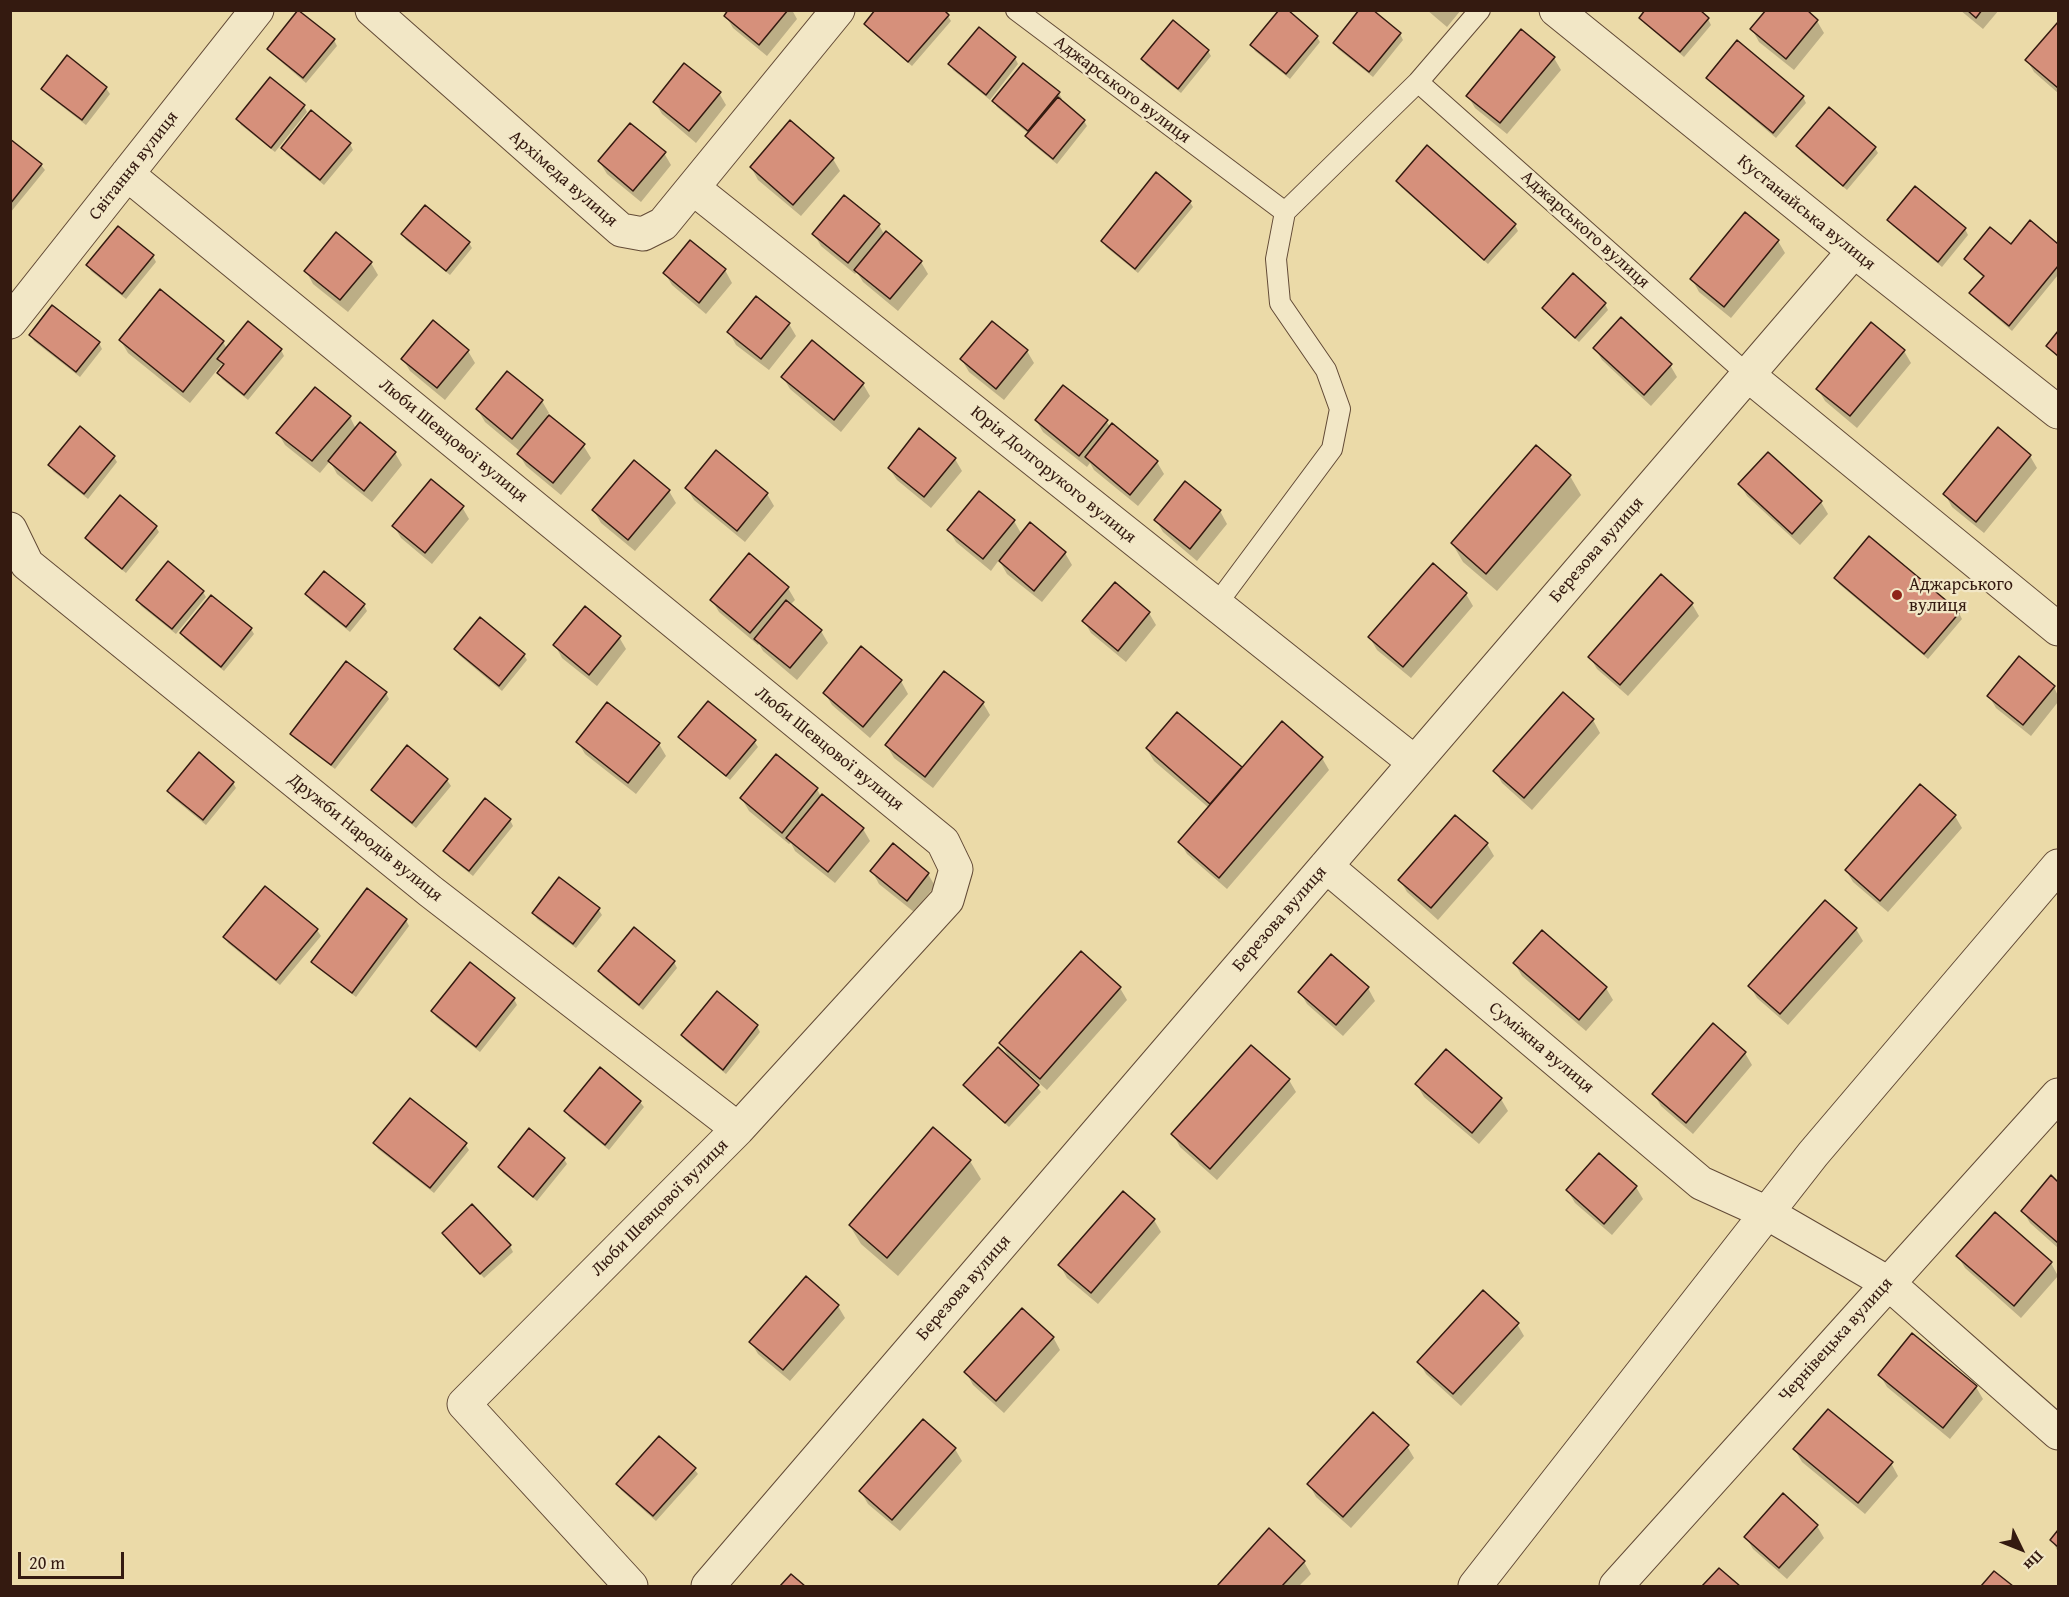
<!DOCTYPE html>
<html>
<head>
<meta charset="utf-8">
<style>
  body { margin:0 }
  #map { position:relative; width:2069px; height:1597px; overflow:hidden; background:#ebdaa8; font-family:"Gentium Book Plus",serif }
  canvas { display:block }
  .frame { position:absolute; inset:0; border:12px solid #341a10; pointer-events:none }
  .north { position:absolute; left:1991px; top:1519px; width:60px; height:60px; -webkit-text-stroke:4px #f2e7c6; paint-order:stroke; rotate:133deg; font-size:16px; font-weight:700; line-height:24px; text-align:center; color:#341a10 }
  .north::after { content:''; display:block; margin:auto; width:21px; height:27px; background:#341a10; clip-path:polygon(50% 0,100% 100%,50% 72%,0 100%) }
  .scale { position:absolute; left:18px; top:1552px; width:106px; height:27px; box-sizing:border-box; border:3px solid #341a10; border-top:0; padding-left:8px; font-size:18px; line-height:21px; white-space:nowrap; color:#341a10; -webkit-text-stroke:4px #f2e7c6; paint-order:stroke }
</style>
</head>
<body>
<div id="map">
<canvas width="2069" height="1597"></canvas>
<div class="frame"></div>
<div class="north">Пн</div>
<div class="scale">20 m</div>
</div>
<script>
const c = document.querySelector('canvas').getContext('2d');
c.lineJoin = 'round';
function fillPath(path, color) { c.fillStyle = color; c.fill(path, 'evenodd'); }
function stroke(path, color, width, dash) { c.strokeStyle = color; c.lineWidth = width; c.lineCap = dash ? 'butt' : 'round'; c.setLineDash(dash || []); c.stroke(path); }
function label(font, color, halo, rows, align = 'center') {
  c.font = font + ' "Gentium Book Plus",serif'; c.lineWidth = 4.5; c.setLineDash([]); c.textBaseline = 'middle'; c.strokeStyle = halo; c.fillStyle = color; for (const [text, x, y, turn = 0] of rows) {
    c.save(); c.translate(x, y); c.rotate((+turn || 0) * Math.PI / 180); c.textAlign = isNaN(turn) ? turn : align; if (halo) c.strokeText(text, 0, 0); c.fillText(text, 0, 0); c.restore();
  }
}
fillPath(new Path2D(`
  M730 10H792L797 19 767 56 733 28 726 16Z
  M1427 10H1461L1447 27Z
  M1960 10H1999L1983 29Z
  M948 16 951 21 912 66 869 29 866 24Z
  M1641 18 1708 19 1711 25 1684 57 1644 23Z
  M1817 21 1824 33 1794 70 1759 42 1752 29Z
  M2058 25V93L2034 72 2027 60Z
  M979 29 1015 58 1018 64 990 100 953 70 950 64Z
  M1400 34 1403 40 1373 77 1338 49 1335 43Z
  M1317 37 1320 42 1290 79 1255 51 1252 45Z
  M334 40 337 46 306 83 272 54 268 49Z
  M1208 51 1211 56 1181 93 1146 65 1143 59Z
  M67 57 106 88 110 94 86 125 46 94 43 89Z
  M1554 58 1561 70 1507 134 1475 108 1468 96Z
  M1708 78 1803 97 1806 103 1776 138 1711 83Z
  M271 79 304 106 307 112 275 152 241 125 238 119Z
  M719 93 726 105 696 143 662 114 655 102Z
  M1059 93 1062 99 1060 101 1084 121 1087 126 1057 164 1030 142 1027 136 1029 134 997 107 994 102Z
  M10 140 41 165 45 170 10 213Z
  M350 144 353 150 324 185 286 154 282 148Z
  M1798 146 1875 148 1878 153 1847 190 1801 152Z
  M664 153 671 165 641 202 607 174 599 161Z
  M833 159 840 171 801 216 758 180 751 167Z
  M1397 181 1515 225 1518 231 1488 264 1401 187Z
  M1190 202 1193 207 1138 273 1106 247 1103 241Z
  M1889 220 1965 229 1968 235 1942 267 1893 226Z
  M2030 222 2058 246V275L2012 331 1975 299 1971 293 1984 278 1969 264 1966 259 2011 246Z
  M879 225 885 236 921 262 928 274 898 311 863 282 857 272 855 274 821 246 814 234Z
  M118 228 153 256 156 262 126 299 91 271 88 265Z
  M403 234 469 243 472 248 450 275 406 240Z
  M1778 241 1785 253 1731 318 1699 292 1692 279Z
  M371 263 378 275 348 312 313 284 306 271Z
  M725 270 732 283 706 314 672 285 665 273Z
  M1573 276 1605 304 1608 310 1579 342 1547 313 1544 308Z
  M789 324 796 336 769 370 736 345 729 332Z
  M2058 334V358L2048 346Z
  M31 335 99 343 102 349 80 377 34 341Z
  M121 341 223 342 227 349 281 350 284 356 248 400 222 379 219 373 224 366 222 364 190 403 128 353Z
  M1595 348 1670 365 1677 377 1651 406 1602 360Z
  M468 351 475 363 445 400 410 371 403 359Z
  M1027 351 1034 363 1004 400 969 372 962 360Z
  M1904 351 1911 363 1857 428 1825 401 1818 389Z
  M783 377 863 384 870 396 841 432 790 389Z
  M542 401 549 413 547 415 583 445 591 458 561 495 526 466 519 454 521 452 485 422 478 410Z
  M350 417 356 429 360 424 395 453 402 465 372 502 337 474 330 461 320 473 285 445 278 433Z
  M1036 420 1106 421 1111 428 1157 462 1164 474 1138 506 1094 470 1090 463 1087 467 1043 432Z
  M1998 429 2030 456 2037 468 1984 533 1952 507 1945 494Z
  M1536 447 1570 476 1581 495 1497 591 1463 562 1452 543Z
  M114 457 117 462 88 499 53 471 50 465Z
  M955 459 962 471 931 508 897 480 889 468Z
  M1186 483 1220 511 1227 524 1197 561 1163 532 1156 520Z
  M1740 484 1821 502 1828 514 1800 545 1747 496Z
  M687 488 767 494 774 506 745 542 694 500Z
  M669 491 676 503 635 551 601 523 594 511Z
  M462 507 469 519 432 564 401 538 394 526Z
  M1014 521 1022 535 1065 553 1072 565 1042 602 1007 574 999 560 991 571 956 542 949 530Z
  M156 527 159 532 126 573 90 544 87 538Z
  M1870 538 1959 613 1962 619 1928 659 1839 584 1836 578Z
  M788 588 795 600 790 605 821 631 828 643 797 680 763 651 759 644 758 645 719 612 712 600Z
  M203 592 206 597 176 634 141 606 138 600Z
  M307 594 364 605 367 611 350 632 310 600Z
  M1466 594 1473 606 1411 678 1377 650 1370 638Z
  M1692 604 1699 616 1628 696 1597 669 1590 657Z
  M1149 613 1156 625 1126 662 1091 633 1084 621Z
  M251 629 254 634 224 671 185 639 181 633Z
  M619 637 626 649 597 686 562 658 555 645Z
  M862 648 901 681 908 694 870 738 832 705 825 693Z
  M456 649 524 655 527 660 502 691 459 655Z
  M2054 687 2058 696V702L2031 736 1996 708 1989 696Z
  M386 693 389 699 335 769 295 739 292 734Z
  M1563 694 1593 720 1600 733 1532 810 1502 783 1495 771Z
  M983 703 990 715 933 788 894 758 887 746Z
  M1178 714 1242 769 1322 758 1329 770 1227 889 1187 854 1180 842 1209 808 1154 761 1147 749Z
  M680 737 754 741 758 747 730 780 683 742Z
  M578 742 659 744 666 756 636 794 585 754Z
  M407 748 447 780 451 786 416 828 376 795 373 790Z
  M233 783 236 788 206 825 172 797 168 791Z
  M817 789 821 797 863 829 870 841 835 883 795 851 791 843 789 844 749 811 742 799Z
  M1955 816 1962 828 1888 912 1853 882 1846 870Z
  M510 820 513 826 473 876 449 857 445 851Z
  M1487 844 1494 856 1438 920 1407 892 1400 880Z
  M893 846 928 874 935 886 914 912 879 884 872 871Z
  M266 888 317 930 321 936 280 985 228 943 225 937Z
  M367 891 406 920 409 926 356 997 316 967 313 962Z
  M598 909 602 915 576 948 537 919 534 913Z
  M1856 929 1863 941 1788 1025 1757 998 1750 986Z
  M1331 956 1368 988 1375 1001 1343 1036 1307 1004 1300 992Z
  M674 962 677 968 643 1010 603 977 599 971Z
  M1515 964 1606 988 1613 1000 1586 1031 1522 976Z
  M1120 988 1127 1000 1047 1090 1030 1075 1028 1077 1041 1092 1009 1127 968 1091 965 1085 1011 1061 1001 1043Z
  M717 993 757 1026 760 1032 726 1074 686 1041 682 1036Z
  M514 999 517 1005 480 1052 436 1017 433 1011Z
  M1251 1047 1289 1080 1296 1092 1217 1180 1180 1147 1173 1134Z
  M1745 1053 1752 1065 1693 1134 1661 1106 1654 1094Z
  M600 1069 640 1102 644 1107 609 1150 569 1117 566 1111Z
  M1417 1085 1501 1099 1508 1111 1479 1144 1424 1097Z
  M375 1143 465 1144 469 1150 434 1193 378 1149Z
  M564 1159 567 1164 537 1201 503 1173 499 1167Z
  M970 1161 981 1179 898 1276 861 1244 850 1226Z
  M2051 1177 2058 1184V1248L2030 1223 2023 1211Z
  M1636 1187 1643 1199 1612 1235 1575 1203 1568 1191Z
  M1995 1214 2051 1263 2058 1276 2021 1318 1965 1268 1958 1256Z
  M1154 1220 1161 1232 1098 1304 1067 1278 1060 1265Z
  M443 1233 510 1246 513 1252 484 1278Z
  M838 1306 845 1318 790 1381 758 1354 751 1342Z
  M1517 1324 1524 1336 1461 1406 1426 1374 1419 1362Z
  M1053 1337 1060 1350 1004 1413 973 1385 966 1372Z
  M1880 1375 1976 1387 1983 1399 1950 1439 1887 1387Z
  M1407 1446 1414 1458 1351 1528 1316 1497 1309 1484Z
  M955 1449 962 1461 900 1531 868 1504 861 1492Z
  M1795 1450 1891 1463 1898 1476 1865 1514 1802 1462Z
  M694 1469 698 1474 656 1521 621 1490 618 1485Z
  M1817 1526 1824 1538 1787 1579 1753 1549 1746 1537Z
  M1269 1530 1304 1562 1311 1574 1299 1586H1219Z
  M2058 1532V1552L2052 1540Z`), '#0003');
const building = new Path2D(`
  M298 10 335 39 303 78 267 49Z
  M728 10H788L759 45 724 16Z
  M875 10H944L949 15 908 62 864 24Z
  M1279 10H1288L1318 36 1286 74 1250 45Z
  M1359 10H1373L1401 33 1369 72 1333 43Z
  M1645 10H1700L1709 18 1680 52 1639 18Z
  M1766 10H1807L1818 20 1786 59 1750 29Z
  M1967 10H1982L1976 18Z
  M1173 20 1209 50 1178 89 1141 59Z
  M2058 22V88L2025 60Z
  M979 27 1016 57 986 95 948 64Z
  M1521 29 1555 57 1500 123 1466 96Z
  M1737 40 1804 96 1773 133 1706 78Z
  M67 55 107 87 82 120 41 89Z
  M684 63 721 92 689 131 653 102Z
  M1023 63 1060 92 1028 131 992 101Z
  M270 77 305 105 271 148 236 119Z
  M1058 97 1085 120 1053 159 1025 136Z
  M1829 107 1876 147 1843 186 1796 146Z
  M311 110 351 143 320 180 281 148Z
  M790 120 834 158 793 205 750 167Z
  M630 123 666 152 633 191 598 161Z
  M10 139 42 164 10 204Z
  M1427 145 1516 224 1484 260 1396 181Z
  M1156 172 1191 201 1135 269 1101 241Z
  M1915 186 1966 228 1938 262 1887 220Z
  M844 195 880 224 848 263 812 234Z
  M425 205 470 242 446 271 401 234Z
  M1745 212 1779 240 1724 307 1690 279Z
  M2030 220 2058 244V266L2009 326 1969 293 1984 276 1964 259 1990 227 2011 244Z
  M118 226 154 255 122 294 86 265Z
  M886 231 922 261 890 299 854 270Z
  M336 232 372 262 340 300 304 271Z
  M690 240 726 269 699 303 663 273Z
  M1573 273 1606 303 1575 338 1542 308Z
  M160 289 224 341 183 392 119 340Z
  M756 296 790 323 761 359 727 332Z
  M52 305 100 342 76 372 29 335Z
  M1621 317 1672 364 1644 395 1593 348Z
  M433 320 469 350 437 388 401 359Z
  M248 321 282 349 244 395 217 373 224 364 217 359Z
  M992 321 1028 350 996 389 960 359Z
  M1871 322 1905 350 1850 416 1816 389Z
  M2058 331V356L2046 346Z
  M812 340 864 383 834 420 781 377Z
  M507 371 543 400 512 439 476 409Z
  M1063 385 1108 420 1079 456 1035 420Z
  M315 387 351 416 312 461 276 433Z
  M549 415 585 444 553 483 517 454Z
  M360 422 396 452 364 491 328 461Z
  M1112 423 1158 461 1130 495 1085 457Z
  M80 426 115 456 84 494 48 465Z
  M1998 427 2031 455 1976 522 1943 494Z
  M919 428 956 458 924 497 888 468Z
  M1536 445 1571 475 1486 574 1451 543Z
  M716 450 768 493 737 531 685 488Z
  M1768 452 1822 501 1792 534 1738 484Z
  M634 460 670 490 628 540 592 510Z
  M431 479 464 506 425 553 392 526Z
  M1185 481 1221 510 1190 549 1154 520Z
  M979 491 1015 520 983 559 947 530Z
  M120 495 157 526 122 569 85 538Z
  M1030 522 1066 552 1034 591 999 561Z
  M1869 536 1960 612 1924 654 1834 578Z
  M749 553 789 587 750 633 710 600Z
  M168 561 204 591 172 629 136 600Z
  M1433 563 1467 593 1403 667 1368 637Z
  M324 571 365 604 346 627 305 594Z
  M1661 574 1693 603 1620 685 1588 657Z
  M1115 582 1150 612 1118 651 1082 621Z
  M211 595 252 628 221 667 180 633Z
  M786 600 822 630 790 668 754 639Z
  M585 606 621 636 589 675 553 645Z
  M480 617 525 654 499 686 454 649Z
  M861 646 902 680 863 727 823 693Z
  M2019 656 2055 686 2023 725 1987 696Z
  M346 661 387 692 331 765 290 734Z
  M944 671 984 702 925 777 885 745Z
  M1563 692 1594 719 1524 798 1493 771Z
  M708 701 756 740 726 776 678 737Z
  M607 702 660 743 628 783 576 742Z
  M1177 712 1242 767 1210 804 1146 748Z
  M1282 721 1323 757 1219 878 1178 842Z
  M407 745 448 779 412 823 371 790Z
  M199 752 234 782 203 820 167 791Z
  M776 754 818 788 782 833 740 798Z
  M1920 784 1956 815 1880 901 1845 870Z
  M822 794 864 828 828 872 786 838Z
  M485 798 511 819 469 871 443 851Z
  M1455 815 1488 843 1431 908 1398 880Z
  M893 843 929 873 907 901 870 871Z
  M559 877 600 908 573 944 532 913Z
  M265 886 318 929 276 980 223 937Z
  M367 888 407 919 352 993 311 962Z
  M1825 900 1857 928 1780 1014 1748 986Z
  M634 927 675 961 639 1005 598 971Z
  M1542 930 1607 987 1579 1020 1513 963Z
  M1081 951 1121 987 1040 1079 999 1043Z
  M1331 954 1369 987 1336 1025 1298 992Z
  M470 962 515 998 476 1047 431 1011Z
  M717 991 758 1025 723 1070 681 1035Z
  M1713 1023 1746 1052 1686 1123 1652 1094Z
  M1251 1045 1290 1079 1210 1169 1171 1134Z
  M998 1047 1039 1085 1005 1123 963 1085Z
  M1446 1049 1502 1098 1472 1133 1415 1084Z
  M600 1067 641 1101 605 1145 564 1111Z
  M410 1098 467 1143 430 1188 373 1143Z
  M933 1127 971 1160 887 1258 849 1225Z
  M529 1128 565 1158 533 1197 498 1167Z
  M1599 1153 1637 1186 1604 1224 1566 1190Z
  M2051 1175 2058 1182V1243L2021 1211Z
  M1123 1191 1155 1219 1091 1293 1058 1265Z
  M472 1204 511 1245 480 1274 442 1233Z
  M1995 1212 2052 1262 2014 1306 1956 1256Z
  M806 1276 839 1305 783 1370 749 1342Z
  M1483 1290 1519 1323 1453 1394 1417 1362Z
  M1022 1308 1054 1337 996 1401 964 1372Z
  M1912 1333 1977 1386 1943 1428 1878 1375Z
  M1828 1409 1893 1462 1858 1503 1793 1449Z
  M1373 1412 1409 1445 1343 1517 1307 1484Z
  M923 1419 956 1448 892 1520 859 1491Z
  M659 1436 696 1468 653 1516 616 1484Z
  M1783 1493 1818 1525 1779 1568 1744 1537Z
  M1269 1528 1305 1561 1282 1586H1217Z
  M2058 1530V1547L2050 1540Z
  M1719 1568 1740 1586H1702Z
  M1994 1571 2013 1586H1981Z
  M791 1574 805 1586H780Z`);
fillPath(building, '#d6907b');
stroke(building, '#341a10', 1.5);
const service = new Path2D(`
  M1016 10 1285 212
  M1418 82 1748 375
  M1216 605 1332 449 1340 409 1326 370 1280 303 1276 259 1285 212 1418 82 1480 10`);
const minor = new Path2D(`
  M372 10 621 230 643 234 663 224 838 10
  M1556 10 1854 251 2058 412
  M127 174 943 842 956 869 947 900 738 1129 464 1404 631 1586
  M693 188 1414 762
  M10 322 257 10
  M1748 375 2058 629
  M10 529 27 564 430 891 738 1129
  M1326 866 1701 1183 1767 1213 1888 1283 2058 1433
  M708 1586 1854 251
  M1475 1586 1813 1154 2058 866
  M1616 1586 2058 1095`);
stroke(service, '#624a36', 22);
stroke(minor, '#624a36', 35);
stroke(service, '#f2e7c6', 20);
stroke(minor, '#f2e7c6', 33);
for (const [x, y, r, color] of [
  [1897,595,6,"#8f2418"]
]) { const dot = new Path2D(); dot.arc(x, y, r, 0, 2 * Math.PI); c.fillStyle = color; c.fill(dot); stroke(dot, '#f2e7c6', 2); }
label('18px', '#341a10', '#f2e7c6', [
  ["Аджарського вулиця",1122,90,37],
  ["Світання вулиця",134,166,-52],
  ["Архімеда вулиця",563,179,41],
  ["Кустанайська вулиця",1806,213,39],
  ["Аджарського вулиця",1585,230,42],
  ["Люби Шевцової вулиця",453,441,39],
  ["Юрія Долгорукого вулиця",1053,475,39],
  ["Березова вулиця",1597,550,-49],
  ["Люби Шевцової вулиця",829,749,39],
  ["Дружби Народів вулиця",365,838,39],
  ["Березова вулиця",1280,919,-49],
  ["Суміжна вулиця",1541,1048,40],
  ["Люби Шевцової вулиця",660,1208,-45],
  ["Березова вулиця",964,1288,-49],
  ["Чернівецька вулиця",1836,1340,-48]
]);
label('18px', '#341a10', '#f2e7c6', [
  ["Аджарського",1909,585],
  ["вулиця",1909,606]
], 'left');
</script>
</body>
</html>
